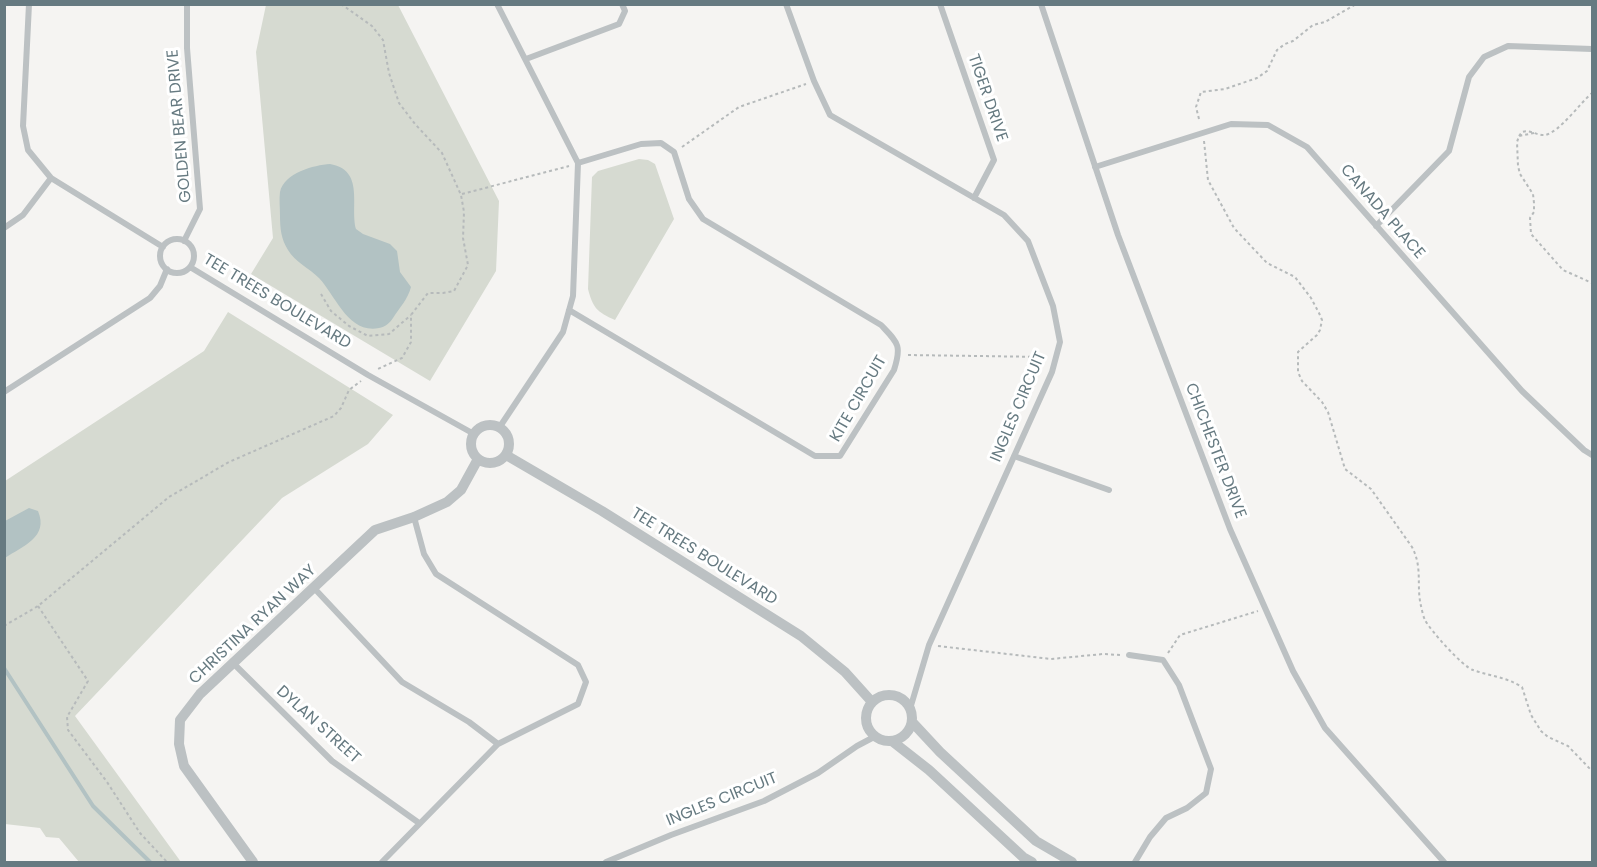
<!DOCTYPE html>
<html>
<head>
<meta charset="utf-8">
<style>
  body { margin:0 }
  #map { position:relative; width:1597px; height:867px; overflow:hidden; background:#f5f4f2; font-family:Poppins,sans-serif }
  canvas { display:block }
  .frame { position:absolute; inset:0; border:6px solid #667a81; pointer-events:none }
</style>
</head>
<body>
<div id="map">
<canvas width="1597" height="867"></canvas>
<div class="frame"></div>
</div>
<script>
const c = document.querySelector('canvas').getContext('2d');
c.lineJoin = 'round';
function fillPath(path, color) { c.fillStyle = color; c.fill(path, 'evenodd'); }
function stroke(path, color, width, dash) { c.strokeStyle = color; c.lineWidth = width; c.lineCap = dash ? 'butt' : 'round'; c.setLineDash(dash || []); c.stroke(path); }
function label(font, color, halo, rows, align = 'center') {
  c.font = font + ' Poppins,sans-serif'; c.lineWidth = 6; c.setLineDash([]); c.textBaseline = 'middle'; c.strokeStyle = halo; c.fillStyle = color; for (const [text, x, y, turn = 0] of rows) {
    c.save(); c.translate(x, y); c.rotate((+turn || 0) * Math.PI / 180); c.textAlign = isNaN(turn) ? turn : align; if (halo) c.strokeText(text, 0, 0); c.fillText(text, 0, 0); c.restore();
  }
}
fillPath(new Path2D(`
  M266 5H398L499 201 496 271 430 381 251 274 273 238 256 52Z
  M639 159 648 160 655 164 674 219 615 320C597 312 593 308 588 289L592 177 598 171Z
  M228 312 393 415 368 444 282 498 75 716 181 862H79L59 838 46 837 40 828 5 824V481L204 351Z`), '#d6dad1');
fillPath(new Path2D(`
  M330 164C365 170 350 206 356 229L363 234 390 244 397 251 400 272 411 287C408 299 400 307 393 318 390 323 385 327 379 328 348 334 336 296 319 278 309 268 295 262 288 250 281 239 280 228 280 215 280 208 279 199 280 192 284 173 314 165 330 164Z
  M29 508 38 511C49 537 23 546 5 558V521Z`), '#b2c2c3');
stroke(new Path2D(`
  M4 668 93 806 150 862`), '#b2c2c3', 4);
stroke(new Path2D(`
  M341 4 372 26 383 40 389 73 399 103 415 124 442 153 461 195 464 212 463 238 468 265 454 291 443 293H428L411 315V342L402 358 378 369
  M1199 119 1196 107 1201 92 1225 89 1257 78 1267 71 1277 50 1285 44 1293 41 1313 25 1325 22 1356 4
  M1534 133 1519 136 1517 142 1518 166 1520 174 1533 194 1534 203V212L1530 218 1531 234 1563 270 1592 283
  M1519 136 1522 132C1530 129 1537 136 1545 135 1560 132 1580 103 1592 93
  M1204 141 1208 180 1234 228 1267 263 1295 277 1311 298 1319 313 1322 320 1320 330 1317 335 1298 352V372L1302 381 1322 402 1328 412 1345 469 1371 489 1412 547C1423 568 1416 585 1421 606 1422 610 1423 616 1425 620 1430 630 1463 667 1473 670 1490 676 1506 677 1522 687L1531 715 1541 731 1548 737 1568 746 1592 771
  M682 147 739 107 806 84
  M462 194 569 166
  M321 294 331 311 349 326 368 336 389 334 411 315
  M908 355 1047 357
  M38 606 88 681 67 717 68 730 107 782 140 833 167 862
  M4 626 38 606 169 497 229 462 334 416 341 408 349 390 361 381
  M938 646 1051 659 1103 654 1120 655
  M1168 653 1180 635 1258 611`), '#b6babb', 2, [3, 3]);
stroke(new Path2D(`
  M29 4 23 126 28 150 51 178 163 247
  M497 4 578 163 573 296 563 332 499 428
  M786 4 814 81 830 115 1004 215 1028 241 1053 306 1060 342 1052 372 929 645 910 709
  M940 4 994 160 974 198
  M1041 4 1118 235 1230 529 1293 671 1325 728 1444 862
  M526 59 619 24 625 11 622 4
  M1095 167 1231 124 1268 125 1307 147 1522 391 1584 450 1592 455
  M1376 226 1449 151 1469 77 1484 57 1508 46 1592 49
  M4 228 23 215 51 178
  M160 256a17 17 0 1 1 34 0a17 17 0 1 1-34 0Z
  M184 241 200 209 187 48V4
  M190 267 368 375 474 434
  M569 310 815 456H840L894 370C902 345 898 343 881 325L703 219 689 199 674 152 661 143 641 144 578 163
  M4 392 150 298 160 286 167 269
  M1014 456 1109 490
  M314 588 402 682 469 722 498 744
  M1129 655 1163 660 1179 685 1211 769 1206 793 1187 808 1166 818 1150 837 1135 862
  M233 663 332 761 419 823
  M382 862 498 744 578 704 586 682 578 665 436 574 424 554 414 517
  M606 862 671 835 764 801 818 773 857 746 874 737`), '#bcc1c3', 6);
stroke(new Path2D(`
  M471 444a19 19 0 1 1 38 0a19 19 0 1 1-38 0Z
  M506 455 602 511 801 636 845 672 872 702
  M866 718a23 23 0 1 1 46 0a23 23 0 1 1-46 0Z
  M913 723 940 752 1036 841 1072 862
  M892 741 929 770 1023 857 1032 862
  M253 862 184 766 179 744 180 720 200 694 375 530 414 517 447 502 461 490 478 459`), '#bcc1c3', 10);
label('16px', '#667a81', '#fff', [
  ["TIGER DRIVE",987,98,71],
  ["GOLDEN BEAR DRIVE",180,126,-95],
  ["CANADA PLACE",1382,212,49],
  ["TEE TREES BOULEVARD",277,302,31],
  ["KITE CIRCUIT",859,399,-60],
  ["INGLES CIRCUIT",1019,407,-67],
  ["CHICHESTER DRIVE",1215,451,69],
  ["TEE TREES BOULEVARD",704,557,32],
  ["CHRISTINA RYAN WAY",253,625,-43],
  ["DYLAN STREET",318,725,42],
  ["INGLES CIRCUIT",722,800,-22]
]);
</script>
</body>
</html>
